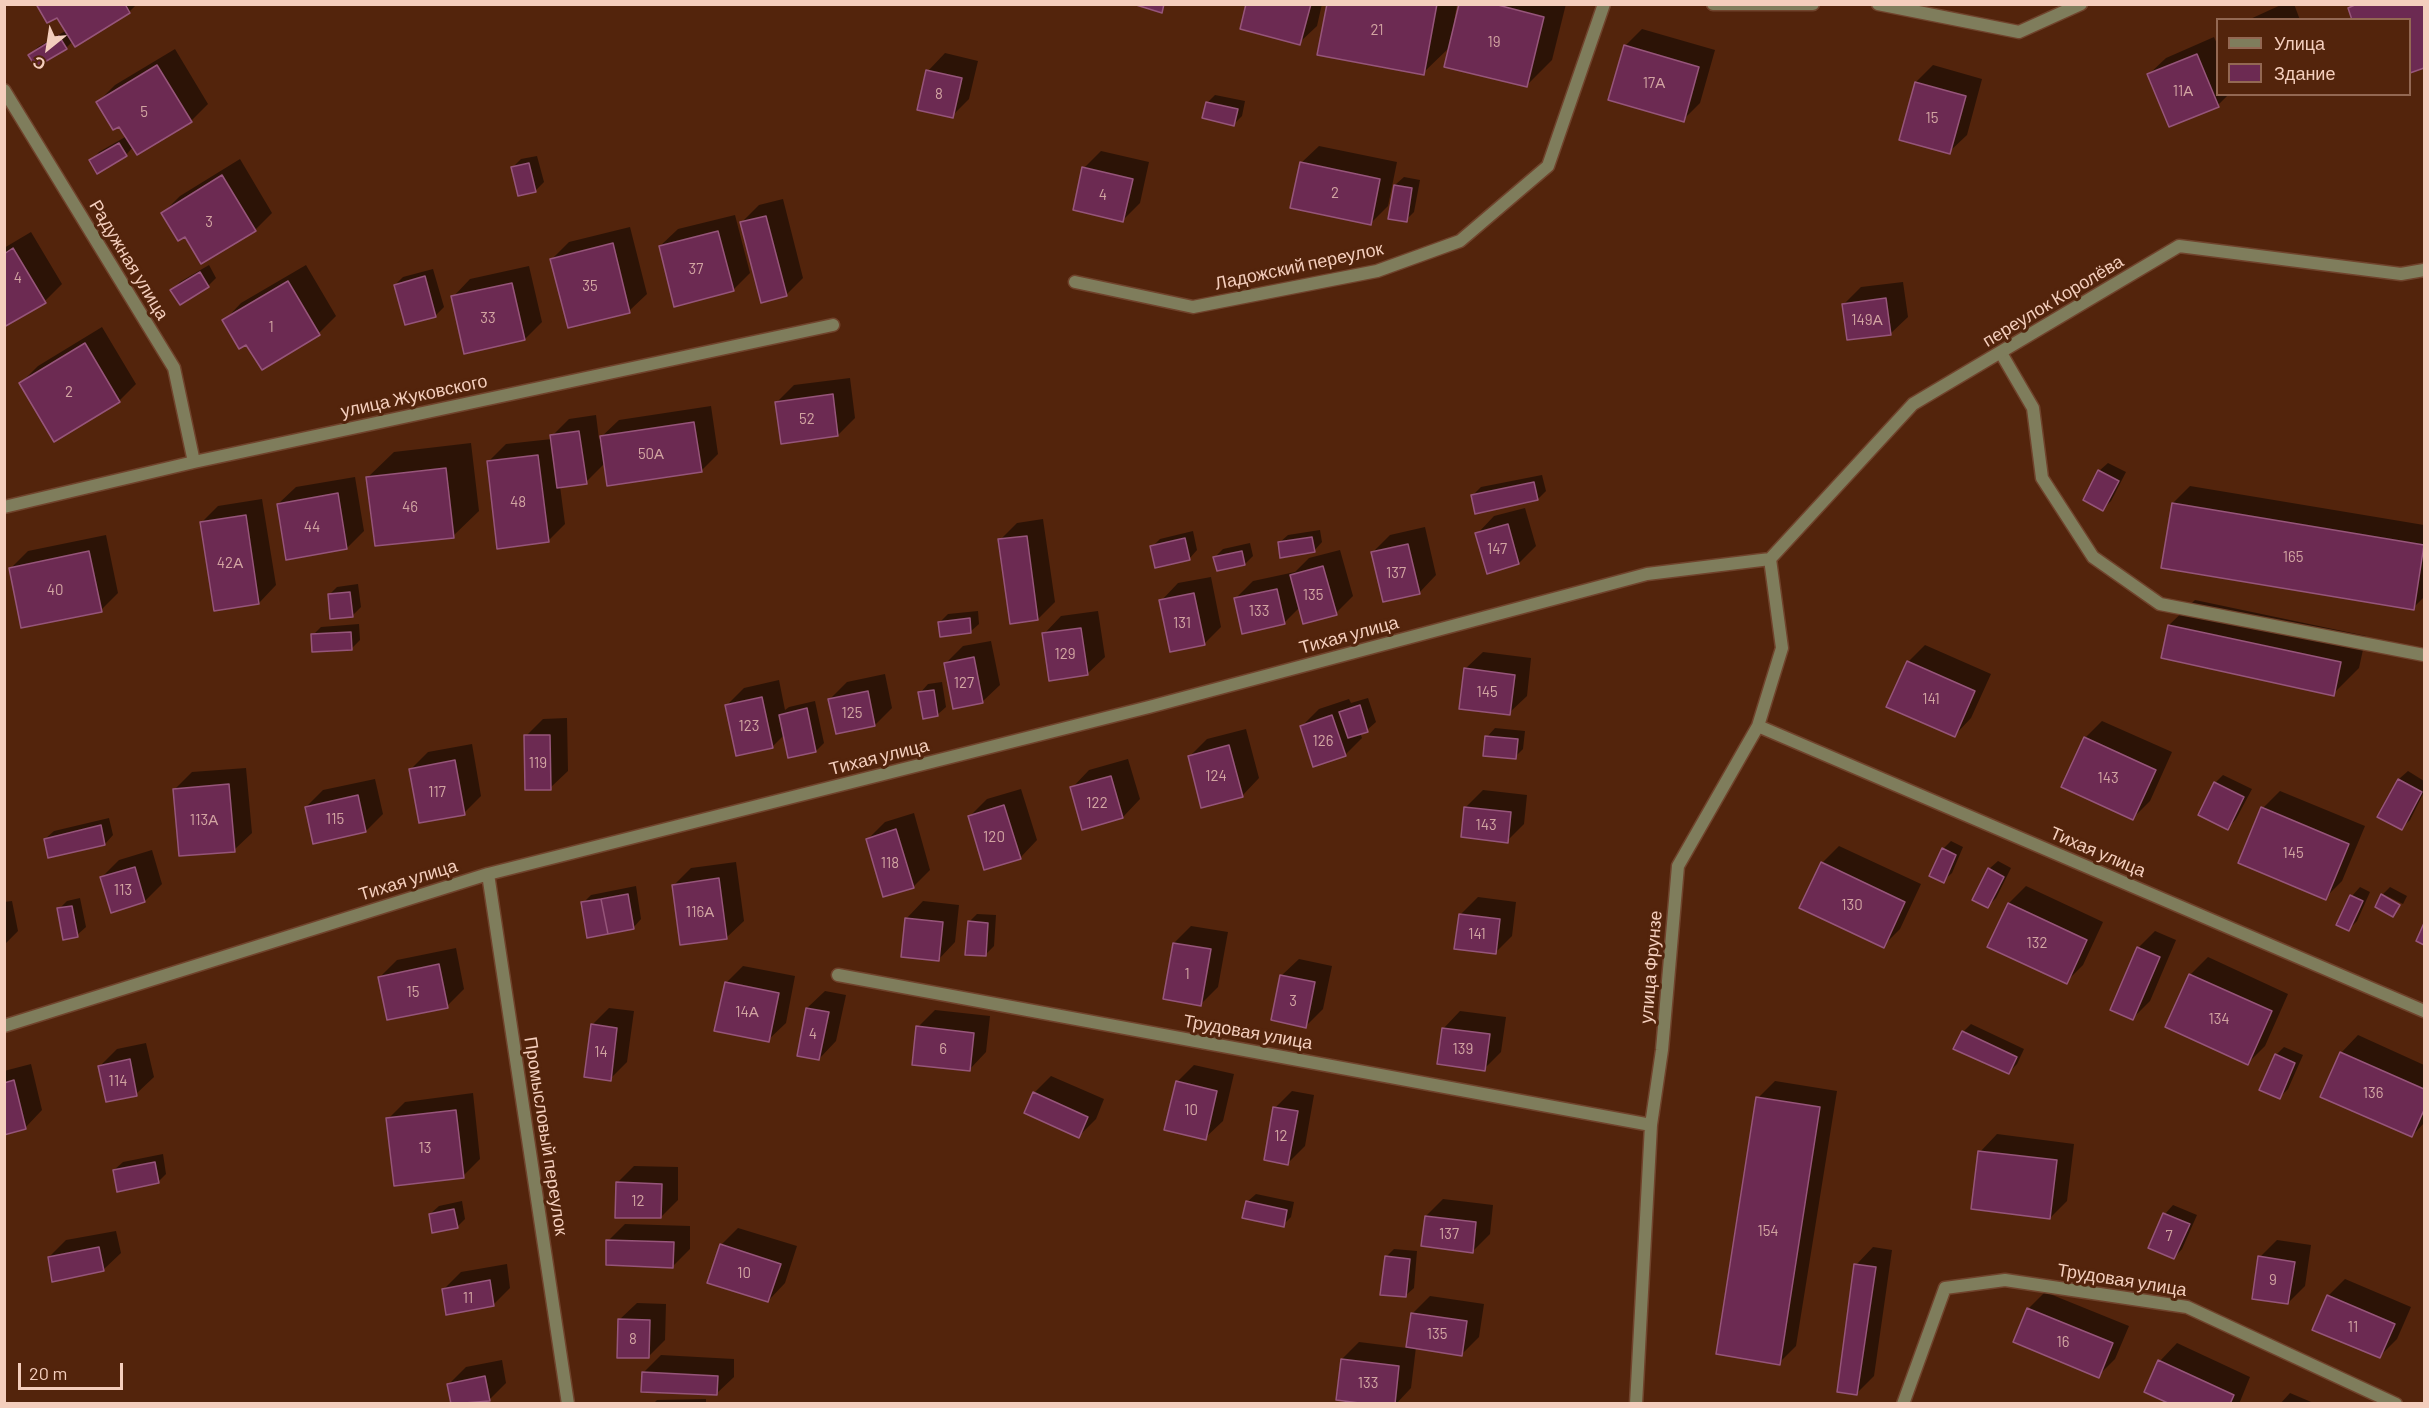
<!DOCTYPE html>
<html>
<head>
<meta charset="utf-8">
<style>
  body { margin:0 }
  #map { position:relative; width:2429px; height:1408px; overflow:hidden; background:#53240c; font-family:Barlow,sans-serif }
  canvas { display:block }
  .frame { position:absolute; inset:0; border:6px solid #f4cebd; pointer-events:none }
  .legend { position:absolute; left:2216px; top:18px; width:195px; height:78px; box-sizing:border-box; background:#53240c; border:2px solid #936853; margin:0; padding:8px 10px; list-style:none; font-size:18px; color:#f4cebd }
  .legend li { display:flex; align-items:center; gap:12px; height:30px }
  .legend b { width:30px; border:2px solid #936853 }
  .north { position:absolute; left:18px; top:18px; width:60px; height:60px; -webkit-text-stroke:4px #53240c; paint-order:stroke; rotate:210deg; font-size:16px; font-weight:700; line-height:24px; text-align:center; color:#f4cebd }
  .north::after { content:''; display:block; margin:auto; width:21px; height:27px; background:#f4cebd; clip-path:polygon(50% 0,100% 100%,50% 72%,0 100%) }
  .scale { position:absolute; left:18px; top:1363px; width:105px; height:27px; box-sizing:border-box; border:3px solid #f4cebd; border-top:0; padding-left:8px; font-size:18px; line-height:21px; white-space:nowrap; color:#f4cebd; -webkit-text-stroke:4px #53240c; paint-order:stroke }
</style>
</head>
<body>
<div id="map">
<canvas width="2429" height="1408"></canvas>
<div class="frame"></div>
<ul class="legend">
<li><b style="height:8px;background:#7f7d5c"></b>Улица</li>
<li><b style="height:16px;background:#6c2a52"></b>Здание</li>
</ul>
<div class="north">С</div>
<div class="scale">20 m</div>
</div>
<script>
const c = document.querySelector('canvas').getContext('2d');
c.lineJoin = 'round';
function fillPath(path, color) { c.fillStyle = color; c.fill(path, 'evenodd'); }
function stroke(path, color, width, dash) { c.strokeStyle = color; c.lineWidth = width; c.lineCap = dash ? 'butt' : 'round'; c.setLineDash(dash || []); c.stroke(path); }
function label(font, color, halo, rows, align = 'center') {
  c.font = font + ' Barlow,sans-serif'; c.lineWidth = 6; c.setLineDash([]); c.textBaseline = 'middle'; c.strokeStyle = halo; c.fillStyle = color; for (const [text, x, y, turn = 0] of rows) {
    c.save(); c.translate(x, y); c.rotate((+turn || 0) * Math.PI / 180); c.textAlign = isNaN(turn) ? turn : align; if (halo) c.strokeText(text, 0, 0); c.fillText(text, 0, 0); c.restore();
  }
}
fillPath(new Path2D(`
  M38 4H137L129 12 73 41 66 48 37 65 30 55 38 47 67 30 58 16Z
  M1248 4H1322L1317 26 1299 43Z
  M1328 4H1457L1454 22 1456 23 1461 4H1566L1552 60 1527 85 1451 46 1423 73Z
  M2283 4H2294L2300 20H2248Z
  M2353 4H2424V66L2410 71V20L2350 8Z
  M1642 29 1715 50 1700 103 1683 120 1625 46Z
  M2214 37 2218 46V94H2229L2218 105 2148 75 2166 58Z
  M175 49 208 104 191 121 133 147 126 155 91 161 99 152 127 136 98 102 115 85Z
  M945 53 978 61 969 99 952 116 928 71Z
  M1933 65 1982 79 1967 135 1949 152 1916 82Z
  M1215 95 1245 101 1242 116 1234 124 1207 103Z
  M1319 146 1397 162 1388 206 1370 224 1301 163Z
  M1101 151 1149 162 1140 203 1123 220 1084 168Z
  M537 156 544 182 535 191 513 167 521 159Z
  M240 159 272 213 255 230 186 235 163 213 180 196Z
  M1404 177 1420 180 1414 212 1406 220 1395 185Z
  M783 199 803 278 786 295 742 222 759 205Z
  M735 215 750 273 733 290 660 246 678 229Z
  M630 227 647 294 629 311 552 259 569 242Z
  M31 232 62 284 45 301 4 325V248Z
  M209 265 216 278 208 286 172 290 180 282Z
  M306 265 336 316 319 333 262 368 247 343 224 321 241 303Z
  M529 266 542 322 525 339 453 297 470 279Z
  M433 269 444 307 435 316 395 285 403 277Z
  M1903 282 1908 317 1890 334 1844 304 1861 287Z
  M102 327 136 384 119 401 21 383 38 366Z
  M850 378 855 418 838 435 777 402 794 385Z
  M711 406 718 454 701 471 605 463 586 482 560 486 565 524 548 541 489 461 506 444 552 439V436L569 419 596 415 599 439 619 420Z
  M471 443 479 511 453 536 368 477 394 452Z
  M2108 463 2126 472 2111 501 2103 509 2099 471Z
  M1542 475 1546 491 1538 499 1473 495 1481 487Z
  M355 477 364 531 347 548 278 504 296 487Z
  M2190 486 2424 525V597L2413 608 2173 503Z
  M262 499 276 585 259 603 201 523 218 506Z
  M1525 508 1536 546 1519 563 1477 534 1494 516Z
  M1043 519 1055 602 1038 619 1000 540 1017 523Z
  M1425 527 1436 575 1419 593 1373 552 1390 535Z
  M1320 530 1322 542 1314 551 1279 543 1288 535Z
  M1193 531 1197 550 1189 559 1152 547 1160 539Z
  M106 535 118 593 101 610 10 569 28 551Z
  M1250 543 1253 556 1245 564 1215 557 1223 549Z
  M1340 550 1353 596 1336 613 1300 607 1284 623 1236 598 1253 581 1295 572 1309 558Z
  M1211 577 1221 627 1204 644 1161 601 1178 583Z
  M358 584 361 607 352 616 329 595 337 587Z
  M2195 600 2366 636 2359 668 2333 694 2169 625Z
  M978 611 979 624 970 632 940 622 948 614Z
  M1098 611 1105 657 1087 674 1044 634 1061 616Z
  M359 624 360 640 351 649 313 635 321 627Z
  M991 641 1000 685 982 702 946 663 963 646Z
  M1925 645 1991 674 1971 718 1954 736 1908 662Z
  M1483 652 1531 658 1527 696 1509 713 1465 669Z
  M885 674 892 708 875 725 830 699 847 682Z
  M779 680 785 710 789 707 815 701 824 743 816 751 785 734 772 747 727 705 744 688Z
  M942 682 946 707 937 715 920 693 928 684Z
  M1368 698 1376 722 1367 730 1360 733 1362 738 1345 755 1301 727 1319 709 1349 699 1351 703Z
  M567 718 568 771 550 788 526 736 543 719Z
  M2102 721 2172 752 2150 801 2133 818 2085 738Z
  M1495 728 1525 731 1523 749 1515 757 1487 737Z
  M1246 729 1259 778 1242 796 1190 756 1207 739Z
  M472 744 481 796 464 813 411 769 428 752Z
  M1128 759 1140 799 1123 817 1083 828 1072 788 1089 770Z
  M246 768 252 833 234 850 175 789 192 772Z
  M2408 771 2424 781V792L2410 820 2402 828 2379 816 2399 779Z
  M2223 775 2252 789 2236 819 2228 828 2215 783Z
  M375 779 383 814 366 831 306 807 323 790Z
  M1021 789 1037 840 1020 858 970 816 987 799Z
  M1483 790 1527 795 1524 824 1507 841 1465 808Z
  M2280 791 2365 826 2342 881 2325 898 2263 808Z
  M914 813 930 870 913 887 868 839 885 822Z
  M109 818 113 835 105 844 45 839 54 831Z
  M1951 841 1963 847 1952 873 1943 881V849Z
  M1839 846 1921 884 1900 929 1883 946 1822 863Z
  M152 850 162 884 145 901 102 877 119 860Z
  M1998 861 2011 868 1996 898 1987 907 1989 869Z
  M736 862 744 921 726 938 674 885 691 868Z
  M636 886 641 919 633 928 583 903 591 895Z
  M2026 886 2103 922 2083 965 2066 982 1989 946 2009 903Z
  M2360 887 2370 892 2357 921 2349 929 2338 924 2352 896Z
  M2390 887 2407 896 2403 904 2383 894Z
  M1478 897 1516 902 1512 936 1495 953 1461 914Z
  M80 898 86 927 77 935 59 909 67 901Z
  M12 901 18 931 4 945V902Z
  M923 901 959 905 955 942 938 960 906 919Z
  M977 914 996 915 994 946 985 955 969 922Z
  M1191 926 1228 932 1218 987 1201 1004 1174 943Z
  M2155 931 2176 940 2150 1001 2133 1018 2138 948Z
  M456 948 464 989 447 1006 380 977 397 960Z
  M2208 957 2288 994 2265 1046 2248 1063 2167 1026 2190 975Z
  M1299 959 1332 966 1323 1009 1306 1026 1281 976Z
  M743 966 795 976 786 1023 768 1040 726 983Z
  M825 991 846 995 836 1041 819 1059 807 1008Z
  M609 1008 634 1011 627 1062 610 1079 592 1025Z
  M935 1010 990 1016 986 1052 969 1070 918 1027Z
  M1460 1011 1506 1017 1501 1052 1484 1069 1443 1029Z
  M1971 1024 2024 1049 2017 1064 2008 1073 1963 1032Z
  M2358 1035 2424 1065V1123L2412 1136 2341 1053Z
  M146 1043 154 1077 136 1094 100 1066 117 1049Z
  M2284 1047 2303 1055 2288 1089 2280 1097 2276 1055Z
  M31 1064 42 1110 25 1128 4 1133V1071Z
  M1194 1065 1234 1074 1223 1121 1205 1138 1177 1082Z
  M1051 1076 1104 1099 1096 1119 1079 1136 1034 1093Z
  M1775 1081 1837 1091 1796 1346 1779 1363 1758 1098Z
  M1292 1091 1314 1095 1305 1146 1288 1163 1275 1108Z
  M473 1093 480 1159 463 1176 388 1119 405 1102Z
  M1997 1134 2074 1144 2067 1201 2050 1218 1980 1152Z
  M163 1154 166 1174 158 1182 114 1170 123 1162Z
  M634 1166 678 1167V1200L661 1217 617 1183Z
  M1256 1194 1294 1202 1291 1217 1283 1225 1247 1202Z
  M1443 1199 1493 1205 1490 1234 1473 1251 1426 1216Z
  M462 1201 465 1219 457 1227 430 1214 439 1206Z
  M2173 1205 2197 1215 2182 1249 2174 1258 2150 1247 2165 1214Z
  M625 1224 690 1226V1249L673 1266 608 1241Z
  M738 1228 797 1246 785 1283 768 1301 721 1245Z
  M116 1231 121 1253 103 1270 49 1257 66 1240Z
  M2277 1240 2311 1245 2305 1286 2288 1303 2260 1257Z
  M1873 1247 1892 1250 1874 1376 1857 1393 1856 1265Z
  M1394 1249 1417 1251 1414 1288 1405 1296 1386 1257Z
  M507 1264 510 1288 493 1305 444 1289 461 1272Z
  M2345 1279 2411 1307 2397 1339 2380 1356 2328 1296Z
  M2045 1292 2129 1326 2115 1359 2098 1376 2028 1309Z
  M1430 1296 1484 1304 1479 1337 1462 1354 1416 1347 1411 1388 1396 1404H1379L1342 1359 1359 1342 1407 1348 1413 1313Z
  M637 1303 666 1304 665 1340 648 1357 619 1320Z
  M2177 1343 2250 1377 2239 1404H2173L2146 1391 2160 1361Z
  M661 1355 734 1359V1377L716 1394 644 1372Z
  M502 1360 506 1383 489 1400 471 1404H453L449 1384 466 1367Z
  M2290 1393 2316 1404H2280Z
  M706 1399V1404H653L657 1400Z`), '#0007');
const building = new Path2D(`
  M36 4H125L130 13 75 47 57 18 47 23Z
  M1133 4H1164L1162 13Z
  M1246 4H1311L1300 45 1240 29Z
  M1327 4H1437L1424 75 1317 55Z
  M1459 4H1494L1544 17 1527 87 1444 67Z
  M2357 4H2424V68L2410 73V20H2352L2348 8Z
  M59 36 67 49 36 67 28 55Z
  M1624 45 1699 67 1684 122 1608 100Z
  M2197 54 2219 107 2169 127 2147 74Z
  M157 65 192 122 137 155 119 127 113 130 96 102Z
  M926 70 962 78 953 118 917 110Z
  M1915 82 1966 96 1950 154 1899 140Z
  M1206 102 1238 109 1234 126 1202 118Z
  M119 143 127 156 97 174 89 160Z
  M1300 162 1380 179 1371 225 1290 208Z
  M529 163 536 192 518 196 511 167Z
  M1082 167 1133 179 1123 222 1073 210Z
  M222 175 256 231 201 264 185 237 178 241 161 213Z
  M1394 185 1412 188 1407 222 1388 219Z
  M766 216 787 296 761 303 740 222Z
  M718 231 734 291 674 307 659 246Z
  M613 243 630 313 568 328 550 259Z
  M13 248 46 303 4 327V254Z
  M200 272 209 287 180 305 170 290Z
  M425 276 436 317 405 325 394 285Z
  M288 281 320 335 262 370 246 345 239 349 222 320Z
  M512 283 525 340 464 354 451 296Z
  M1886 298 1891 335 1847 340 1842 304Z
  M85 343 120 402 54 442 19 383Z
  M833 394 838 436 781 444 775 402Z
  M694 422 702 472 607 486 600 436Z
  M579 431 587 484 557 488 550 435Z
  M538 455 549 542 497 549 487 461Z
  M446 468 454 538 375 546 366 477Z
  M2098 470 2119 481 2103 511 2083 500Z
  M1534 482 1538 500 1475 514 1471 495Z
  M338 493 347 549 286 560 277 504Z
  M2172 503 2424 545 2414 610 2161 568Z
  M246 515 259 604 214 611 200 522Z
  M1508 524 1519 564 1487 574 1475 533Z
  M1027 536 1038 620 1010 624 998 539Z
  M1312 537 1315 552 1280 558 1278 542Z
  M1185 538 1190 560 1155 568 1150 546Z
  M1408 544 1420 594 1383 602 1371 552Z
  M89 551 102 612 21 628 9 568Z
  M1242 551 1245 565 1217 571 1213 557Z
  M1323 566 1337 615 1303 624 1290 575Z
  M1277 589 1285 624 1242 634 1234 598Z
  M350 592 353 617 330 619 328 594Z
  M1194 593 1205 645 1170 652 1159 600Z
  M970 618 971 633 940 637 938 622Z
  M2168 625 2341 662 2334 696 2161 658Z
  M1081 628 1088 675 1049 681 1042 633Z
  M351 632 352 650 312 652 311 634Z
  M974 657 983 703 953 709 944 663Z
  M1907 661 1975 691 1955 737 1886 707Z
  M1464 668 1515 675 1510 715 1459 709Z
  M934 690 938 716 923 719 918 692Z
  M868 691 875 726 836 734 828 699Z
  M762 697 773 748 736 756 725 705Z
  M1360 705 1368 732 1348 738 1339 712Z
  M807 708 816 752 788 758 779 715Z
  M1332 715 1346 756 1313 767 1300 726Z
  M524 735H550L551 790H525Z
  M1485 736 1518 739 1516 759 1483 756Z
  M2084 737 2156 770 2133 820 2061 787Z
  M1229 745 1243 797 1201 808 1188 756Z
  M455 760 465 815 419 823 409 769Z
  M1111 776 1123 818 1082 830 1070 787Z
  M2398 779 2422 792 2402 830 2377 817Z
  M2214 782 2244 797 2228 830 2198 815Z
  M229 784 235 852 179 856 173 789Z
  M358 795 366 832 313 844 305 807Z
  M1004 805 1021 859 984 870 968 816Z
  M1464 807 1511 812 1508 843 1461 837Z
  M2261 807 2349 844 2326 900 2238 863Z
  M101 825 105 845 48 858 44 839Z
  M896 829 914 888 883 897 866 839Z
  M1942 848 1956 855 1944 883 1929 876Z
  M1821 862 1905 902 1884 948 1799 908Z
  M135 867 145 902 111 913 100 877Z
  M1988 868 2004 877 1988 908 1972 900Z
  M719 878 727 939 680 945 672 885Z
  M628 894 634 929 608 934 601 899Z
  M2381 894 2400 905 2393 917 2375 907Z
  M2350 895 2363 901 2349 931 2336 925Z
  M601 899 608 934 587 938 581 902Z
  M2008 903 2087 940 2067 984 1987 947Z
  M72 906 78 937 63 940 57 908Z
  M1459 914 1500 919 1496 954 1454 949Z
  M905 918 943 922 939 961 901 957Z
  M968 921 988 923 986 956 965 955Z
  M2424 923V945L2416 941Z
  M1173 943 1211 949 1201 1006 1163 999Z
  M2137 947 2160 957 2133 1020 2110 1010Z
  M439 964 448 1008 387 1020 378 977Z
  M2189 974 2272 1011 2248 1065 2165 1027Z
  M1280 975 1315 982 1306 1028 1271 1020Z
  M725 982 779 993 769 1042 714 1031Z
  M806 1008 829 1012 819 1060 797 1056Z
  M591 1024 617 1028 611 1081 584 1077Z
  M916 1026 974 1033 970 1071 912 1065Z
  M1442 1028 1490 1034 1485 1071 1437 1064Z
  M1962 1031 2017 1057 2009 1074 1953 1049Z
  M2340 1052 2424 1089V1110L2412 1137 2320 1097Z
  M2275 1054 2295 1063 2280 1099 2259 1090Z
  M130 1059 137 1096 106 1102 98 1066Z
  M14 1080 26 1129 4 1135V1083Z
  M1176 1081 1217 1091 1206 1140 1164 1130Z
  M1033 1092 1088 1117 1079 1138 1024 1113Z
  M1756 1097 1820 1107 1780 1365 1716 1354Z
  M1273 1107 1298 1111 1288 1165 1264 1160Z
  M456 1110 464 1178 394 1186 386 1118Z
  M1978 1151 2057 1160 2050 1219 1971 1209Z
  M155 1162 159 1183 117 1192 113 1170Z
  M616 1182 662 1184 661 1218H615Z
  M1246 1201 1287 1210 1284 1227 1242 1218Z
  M454 1209 458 1228 432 1233 429 1214Z
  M2163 1213 2190 1224 2174 1259 2148 1248Z
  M1425 1216 1476 1222 1473 1253 1421 1246Z
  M606 1240 674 1242 673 1268 606 1265Z
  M720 1244 781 1264 768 1302 707 1283Z
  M99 1247 104 1271 52 1282 48 1257Z
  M1385 1256 1410 1259 1406 1297 1380 1295Z
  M2258 1256 2295 1262 2288 1304 2252 1299Z
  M1854 1264 1876 1267 1857 1395 1837 1392Z
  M490 1280 494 1306 446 1315 442 1289Z
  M2327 1295 2395 1324 2380 1358 2312 1330Z
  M2027 1308 2113 1343 2099 1378 2013 1342Z
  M1411 1313 1467 1321 1462 1356 1406 1347Z
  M618 1319 650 1320 649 1358H617Z
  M1341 1359 1399 1366 1395 1404H1367L1336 1400Z
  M2158 1360 2234 1395 2230 1404H2170L2144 1392Z
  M642 1372 718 1376 717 1395 641 1392Z
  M485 1376 490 1401 451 1404 447 1384Z`);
fillPath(building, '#6c2a52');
stroke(building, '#96557a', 1.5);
const service = new Path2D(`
  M2001 353 2033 408 2042 478 2093 557 2160 604 2424 655`);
const minor = new Path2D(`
  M1713 4H1813
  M1878 4 2019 32 2081 4
  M4 90 174 368 194 462
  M1075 282 1193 307 1377 271 1460 241 1548 166 1604 4
  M4 507 194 462 833 325
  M1770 559 1913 404 2179 246 2401 274 2424 270
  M1758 726 2424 1011
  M488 874 568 1404
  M838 975 1651 1125
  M4 1026 488 874 1149 707 1647 574 1770 559
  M1636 1404 1651 1125 1662 1050 1678 866 1758 726 1782 648 1770 559
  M1903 1404 1945 1288 2005 1280 2187 1307 2396 1404`);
stroke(service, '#70432c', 15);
stroke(minor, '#70432c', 15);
stroke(service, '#7f7d5c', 12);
stroke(minor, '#7f7d5c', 12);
label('15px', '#d2a5a2', null, [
  ["21",1377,30],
  ["19",1494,42],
  ["17А",1654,83],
  ["11А",2183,91],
  ["8",939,94],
  ["5",144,112],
  ["15",1932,118],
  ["2",1335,193],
  ["4",1103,195],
  ["3",209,222],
  ["37",696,269],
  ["4",18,278],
  ["35",590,286],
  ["33",488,318],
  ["149А",1867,320],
  ["1",271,327],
  ["2",69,392],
  ["52",807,419],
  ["50А",651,454],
  ["48",518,502],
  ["46",410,507],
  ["44",312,527],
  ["147",1497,549],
  ["165",2293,557],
  ["42А",230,563],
  ["137",1396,573],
  ["40",55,590],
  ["135",1313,595],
  ["133",1259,611],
  ["131",1182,623],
  ["129",1065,654],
  ["127",964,683],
  ["145",1487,692],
  ["141",1931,699],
  ["125",852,713],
  ["123",749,726],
  ["126",1323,741],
  ["119",538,763],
  ["124",1216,776],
  ["143",2108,778],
  ["117",437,792],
  ["122",1097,803],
  ["115",335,819],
  ["113А",204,820],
  ["143",1486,825],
  ["120",994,837],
  ["145",2293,853],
  ["118",890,863],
  ["113",123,890],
  ["130",1852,905],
  ["116А",700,912],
  ["141",1477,934],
  ["132",2037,943],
  ["1",1187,974],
  ["15",413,992],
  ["3",1293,1001],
  ["14А",747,1012],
  ["134",2219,1019],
  ["4",813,1034],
  ["6",943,1049],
  ["139",1463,1049],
  ["14",601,1052],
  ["114",118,1081],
  ["136",2373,1093],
  ["10",1191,1110],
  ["12",1281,1136],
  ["13",425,1148],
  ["12",638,1201],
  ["154",1768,1231],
  ["137",1449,1234],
  ["7",2169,1236],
  ["10",744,1273],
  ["9",2273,1280],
  ["11",468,1298],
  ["11",2353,1327],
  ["135",1437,1334],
  ["8",633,1339],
  ["16",2063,1342],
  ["133",1368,1383]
]);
label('18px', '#f4cebd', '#53240c', [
  ["Радужная улица",129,260,59],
  ["Ладожский переулок",1299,266,-12],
  ["переулок Королёва",2053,301,-31],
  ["улица Жуковского",414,396,-12],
  ["Тихая улица",1349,635,-15],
  ["Тихая улица",879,757,-14],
  ["Тихая улица",2098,852,23],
  ["Тихая улица",408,880,-17],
  ["улица Фрунзе",1651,967,-85],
  ["Трудовая улица",1248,1032,10],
  ["Промысловый переулок",546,1136,81],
  ["Трудовая улица",2122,1280,9]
]);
</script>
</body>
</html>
